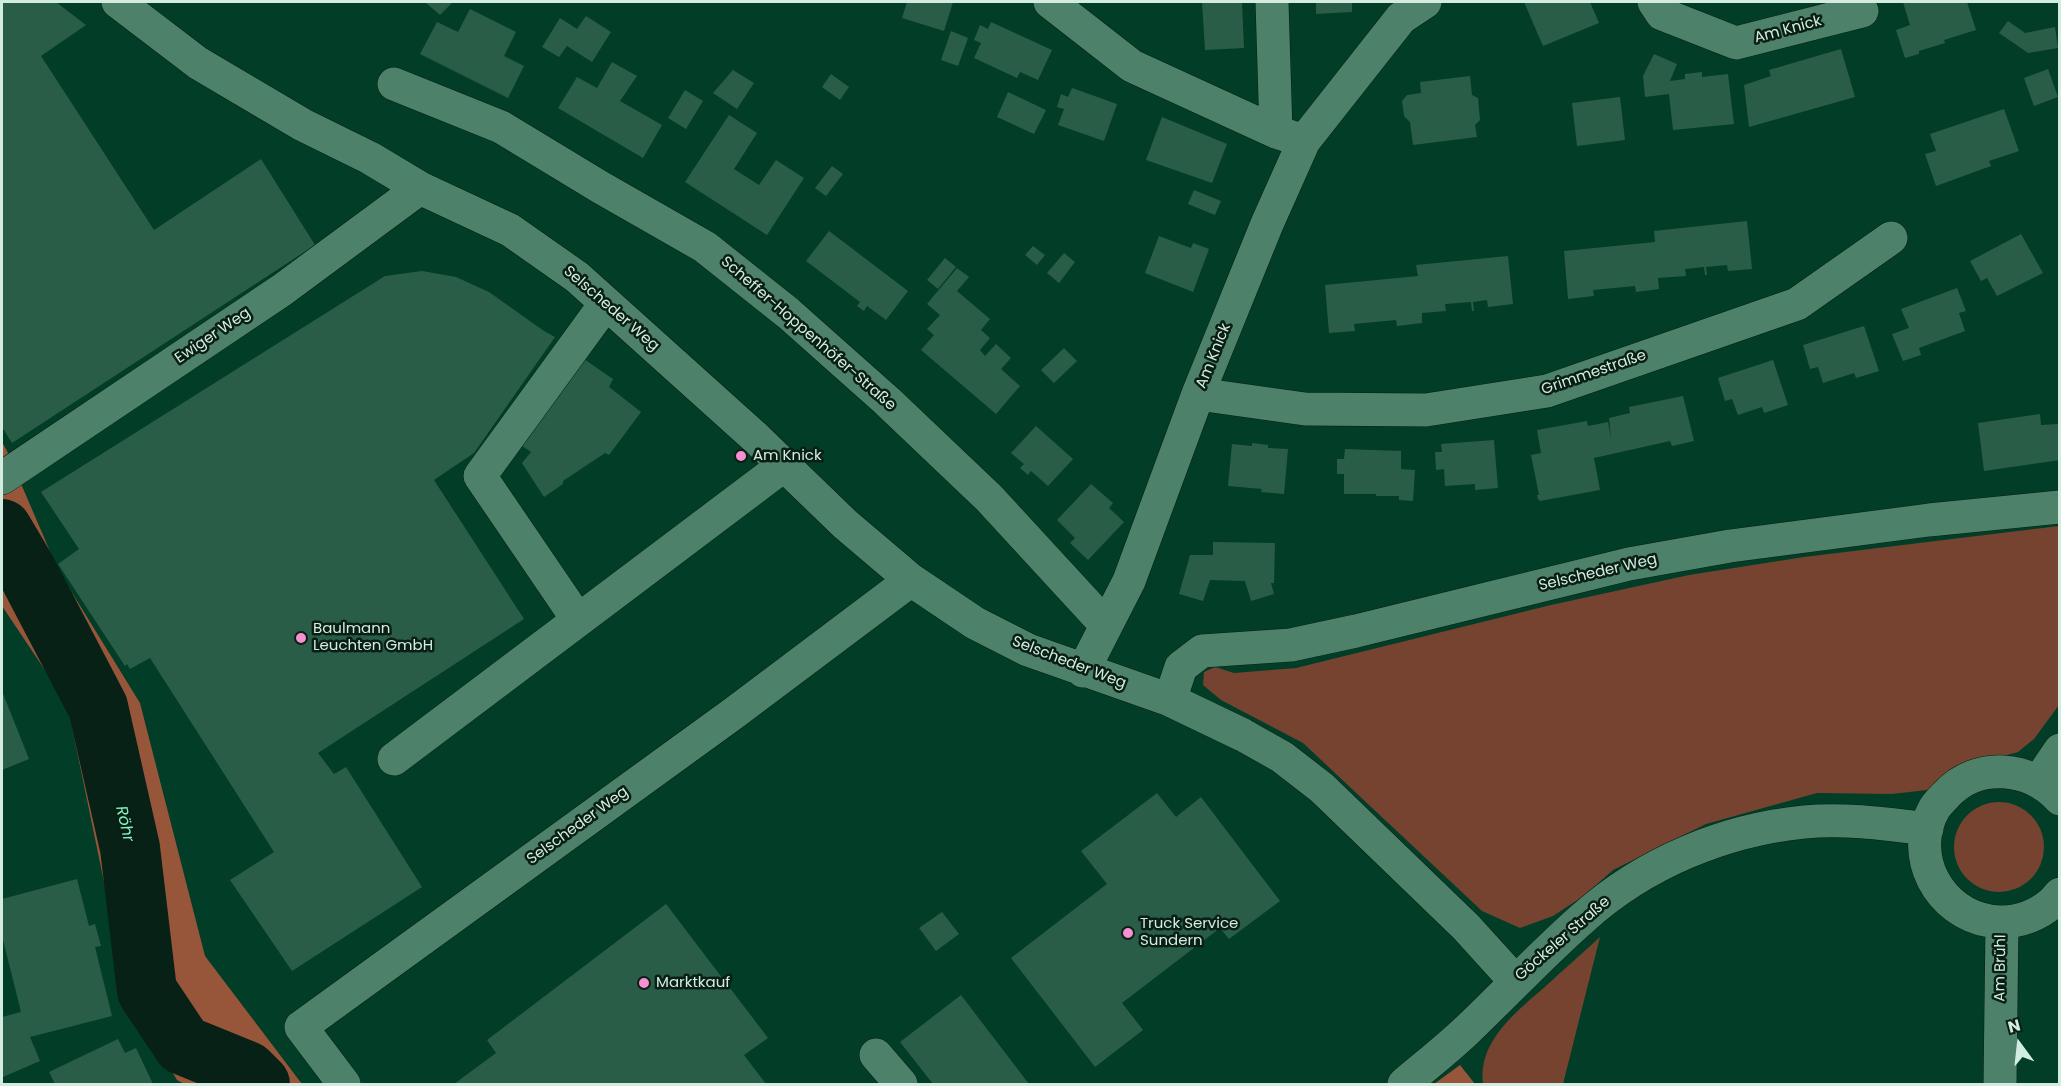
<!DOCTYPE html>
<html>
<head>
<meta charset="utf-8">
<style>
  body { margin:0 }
  #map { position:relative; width:2061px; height:1086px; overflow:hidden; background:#023d28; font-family:Poppins,sans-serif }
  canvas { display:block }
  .frame { position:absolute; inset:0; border:3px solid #d2eddf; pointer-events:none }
  .north { position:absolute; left:1989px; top:1014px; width:60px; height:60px; -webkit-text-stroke:4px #091f15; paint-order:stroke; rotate:345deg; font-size:16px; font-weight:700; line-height:24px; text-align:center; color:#d2eddf }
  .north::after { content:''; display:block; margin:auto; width:21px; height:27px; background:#d2eddf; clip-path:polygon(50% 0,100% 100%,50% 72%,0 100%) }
</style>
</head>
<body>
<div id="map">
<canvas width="2061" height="1086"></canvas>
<div class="frame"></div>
<div class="north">N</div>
</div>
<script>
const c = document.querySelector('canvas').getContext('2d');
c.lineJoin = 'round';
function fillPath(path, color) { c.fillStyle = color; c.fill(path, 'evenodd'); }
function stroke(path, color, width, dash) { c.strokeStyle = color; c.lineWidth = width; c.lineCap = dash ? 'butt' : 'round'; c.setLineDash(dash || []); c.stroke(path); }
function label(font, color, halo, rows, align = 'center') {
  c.font = font + ' Poppins,sans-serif'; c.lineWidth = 5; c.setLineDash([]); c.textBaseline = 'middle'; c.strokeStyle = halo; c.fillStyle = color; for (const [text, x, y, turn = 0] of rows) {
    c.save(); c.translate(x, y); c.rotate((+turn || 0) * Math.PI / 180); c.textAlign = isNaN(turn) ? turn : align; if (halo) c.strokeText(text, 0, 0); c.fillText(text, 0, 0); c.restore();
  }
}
fillPath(new Path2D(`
  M2059 526V705L2034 739 2018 752 1964 767 1927 790 1892 794 1817 793 1706 824 1613 870 1585 895 1553 916 1520 928 1482 911 1303 743 1221 700 1203 685 1204 672 1215 667 1234 673 1296 668 1551 605 1689 575 1804 557Z
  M1954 847a45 45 0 1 1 90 0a45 45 0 1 1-90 0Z
  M1600 937 1563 1084H1483C1477 1040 1519 1010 1548 984 1565 968 1583 953 1600 937Z`), '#75432f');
fillPath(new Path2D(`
  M2 442 7 451 58 570 140 703 205 956 302 1084H184L177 1080 128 998 67 703 2 606Z
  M1460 1065 1475 1084H1434Z`), '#97553a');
stroke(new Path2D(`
  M2 529 24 566 98 707 130 848 147 991 183 1045 247 1071 260 1084`), '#072116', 60);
fillPath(new Path2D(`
  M2 2H56L86 25 41 56 154 230 261 159 315 245 12 443 2 427Z
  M425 2H453L440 15Z
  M907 2H953L944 31 902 18Z
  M1202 2H1242L1244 48 1205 50Z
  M1316 2H1352V12L1316 14Z
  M1524 2H1590L1599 23 1543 46Z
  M1903 2H1967L1976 30 1944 40 1945 43 1919 51V54L1905 58 1896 30 1910 25Z
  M470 9 516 32 504 56 524 66 508 98 420 54 437 22 458 32Z
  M586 16 611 32 592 62 567 46 559 57 542 47 560 18 577 29Z
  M2008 21 2025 33 2055 27 2058 48 2028 53 1999 33Z
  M991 22 1052 50 1038 80 1020 72 1017 78 974 58 981 43 974 40 980 25 988 29Z
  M951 31 968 38 958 66 941 60Z
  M1841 49 1855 97 1749 127 1744 85 1771 76 1769 70Z
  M1654 54 1677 64 1670 81 1685 79V74L1702 72V77L1728 74 1734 124 1673 130 1669 94 1645 97 1643 76Z
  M612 62 637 76 620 101 662 125 643 158 558 108 577 77 597 88Z
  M2048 69 2058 97 2034 106 2024 78Z
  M733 70 754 83 737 109 713 93Z
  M831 74 849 87 840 100 822 87Z
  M1470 76 1472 95 1478 98 1480 120 1475 125 1477 137 1413 145 1410 122 1404 116 1402 101 1407 95 1421 93 1420 82Z
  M1072 88 1117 104 1104 141 1058 125 1064 109 1057 107 1061 94 1068 97Z
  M685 90 703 101 686 129 668 118Z
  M1008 92 1046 110 1034 134 997 117Z
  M1620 97 1625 140 1577 146 1572 103Z
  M2004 109 2019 151 1989 161 1991 166 1936 186 1925 154 1936 151 1930 134Z
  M729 115 757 133 734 169 759 185 776 160 804 178 767 235 685 182Z
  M1162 117 1227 144 1212 183 1146 160Z
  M832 166 843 174 826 196 815 188Z
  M1194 190 1221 201 1215 215 1188 204Z
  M1747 221 1752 269 1728 271 1727 265 1706 267 1707 275H1705L1704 267 1685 269 1686 276 1658 278 1659 289 1636 292 1635 286 1593 290 1594 296 1568 299 1564 251 1655 242 1654 231Z
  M829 231 908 291 886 320 867 306 864 311 857 306 860 302 806 261Z
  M2021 234 2043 273 1997 296 1987 278 1981 281 1970 261Z
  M1159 236 1191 248 1193 243 1209 249 1193 292 1145 273Z
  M1033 246 1045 255 1037 265 1025 255Z
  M1064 253 1075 262 1059 283 1047 273Z
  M1508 256 1513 304 1488 307 1487 300 1473 302 1474 311H1472L1471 302 1445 304 1446 311 1422 313V323L1397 326 1396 320 1354 324 1355 331 1329 333 1325 285 1418 276 1416 265Z
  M945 258 956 267 938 289 927 280Z
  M957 268 969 277 957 291 990 319 981 330 990 338 980 350 985 356 996 344 1011 358 1001 369 1020 386 996 414 921 350 934 335 927 329 940 315 927 304Z
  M422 271 456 277 489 292 544 331 555 337 474 453 434 480 524 619 318 753 334 774 346 767 422 887 292 971 230 880 274 852 150 658 130 669 127 664 125 666 58 564 79 549 41 492 385 276Z
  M1957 288 1966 311 1959 313 1965 331 1919 348 1921 355 1903 361 1892 334 1909 328 1901 309Z
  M1864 326 1879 371 1856 378 1854 373 1823 383 1818 367 1810 369 1803 345Z
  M1064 348 1077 361 1054 383 1041 370Z
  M584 359 613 379 609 387 641 412 609 455 605 453 563 481V484L544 497 522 463 531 452 521 445Z
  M1773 360 1788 405 1764 413 1762 407 1738 415 1732 399 1725 401 1718 378Z
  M1683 396 1694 441 1672 446 1670 441 1594 458 1600 490 1540 501 1538 499 1537 495H1539L1531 455 1541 453 1537 430 1587 421 1588 426 1608 422 1611 439 1609 418 1630 413 1629 407Z
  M2040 414 2041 425 2058 424 2060 460 1984 471 1978 423Z
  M1036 426 1073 459 1048 486 1031 471 1028 475 1020 468 1024 464 1011 453Z
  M1494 440 1498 488 1475 490V484L1445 486 1444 469 1436 470 1435 452H1442L1441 444Z
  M1252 443 1268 445V448L1288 449 1284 494 1261 492 1262 489 1228 486 1232 444 1252 446Z
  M1345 449 1401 451V469L1415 470 1413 501 1399 500V496H1376V494H1344V474H1337V459H1344Z
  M1091 484 1113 503 1109 508 1124 522 1088 560 1070 543 1075 538 1057 520Z
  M1213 542 1275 543 1274 583H1271L1274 594 1251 601 1245 581 1210 580 1203 601 1179 594 1190 555H1213Z
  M2 691 29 759 2 770Z
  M1157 793 1176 817 1201 797 1280 901 1229 939 1220 928 1122 1003 1143 1030 1095 1067 1011 958 1107 884 1081 851Z
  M77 879 89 926 95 924 101 946 95 947 112 1016 30 1037 40 1061 3 1077 2 1074V1017L21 1012 2 936V899Z
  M666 904 768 1038 744 1055 766 1084H454L496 1053 487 1040Z
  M942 912 959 934 936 951 919 928Z
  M961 995 1029 1084H933L900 1042Z
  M118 1039 125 1053 136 1048 153 1084H55L49 1072Z`), '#2a5d47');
const minor = new Path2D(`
  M118 2 198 63 303 125 370 158 420 188 510 230 577 277 756 438 845 524 911 580 975 623 1028 650 1170 700 1243 735 1282 757 1322 788 1466 927 1515 981
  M1050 2 1132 66 1276 132 1304 141
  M1272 2 1276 132
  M1654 2 1662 14 1736 43 1862 11
  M394 84 501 127 600 187 705 247 788 313 887 401 989 498 1105 624
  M1198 394 1305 409 1426 410 1547 391 1797 304 1891 238
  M2 478 282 290 420 188
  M578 620 480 476 606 303
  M1083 671 1129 581 1198 394 1267 224 1304 141 1401 18 1425 2
  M1170 700 1181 667 1202 651 1291 645 1356 631 1629 564 1730 546 1929 520 2060 507
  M394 759 783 466
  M2039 781 2060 750
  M2060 799C2030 766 1977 761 1946 795 1942 799 1937 804 1934 809 1908 856 1939 913 1990 921 2016 925 2044 915 2060 894
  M876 1055 901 1084
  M344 1084 301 1027 734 713 911 580
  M1404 1084C1424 1067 1446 1050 1466 1031 1505 994 1542 954 1583 918 1644 863 1724 830 1804 822 1845 818 1887 824 1927 829
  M2000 1084 2002 923`);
stroke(minor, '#052014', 34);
stroke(minor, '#4e8169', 33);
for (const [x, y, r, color] of [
  [741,456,6,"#f690d0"],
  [301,638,6,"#f690d0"],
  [1128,933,6,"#f690d0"],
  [644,983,6,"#f690d0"]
]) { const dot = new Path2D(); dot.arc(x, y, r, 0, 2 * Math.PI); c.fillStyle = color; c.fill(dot); stroke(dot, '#091f15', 2); }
label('15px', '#d2eddf', '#091f15', [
  ["Am Knick",1788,30,-15],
  ["Selscheder Weg",611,309,41],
  ["Scheffer-Hoppenhöfer-Straße",808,334,41],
  ["Ewiger Weg",213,336,-34],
  ["Am Knick",1214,356,-68],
  ["Grimmestraße",1594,373,-19],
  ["Selscheder Weg",1598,573,-13],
  ["Selscheder Weg",1069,663,21],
  ["Selscheder Weg",578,826,-36],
  ["Göckeler Straße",1563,939,-41],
  ["Am Brühl",2001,968,-89]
]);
label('15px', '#d2eddf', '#091f15', [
  ["Am Knick",753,456],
  ["Baulmann",313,629],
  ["Leuchten GmbH",313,646],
  ["Truck Service",1140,924],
  ["Sundern",1140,941],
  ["Marktkauf",656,983]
], 'left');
label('italic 16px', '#83f4c1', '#091f15', [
  ["Röhr",124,824,77]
]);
</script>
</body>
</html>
